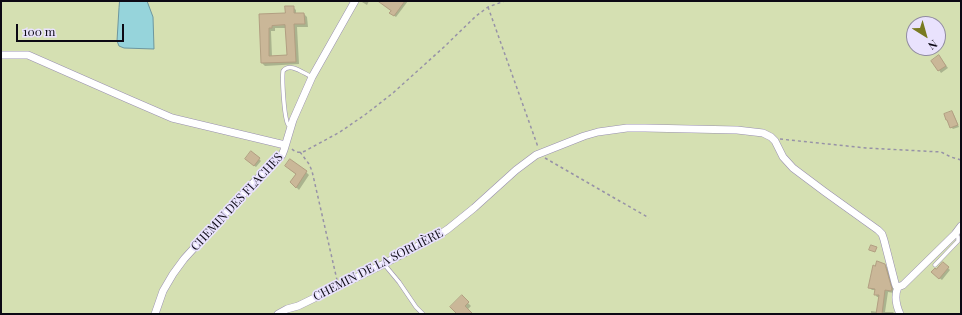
<!DOCTYPE html>
<html>
<head>
<meta charset="utf-8">
<style>
  body { margin:0 }
  #map { position:relative; width:962px; height:315px; overflow:hidden; background:#e9e2fd; font-family:"Playfair Display",serif }
  canvas { display:block }
  .frame { position:absolute; inset:0; border:2px solid #0c0914; pointer-events:none }
  .north { position:absolute; left:906px; top:16px; width:40px; height:40px; box-sizing:border-box; background:#e9e2fd; border:1px solid #918ba0; border-radius:50%; rotate:143deg; font-size:11px; font-weight:700; line-height:16px; text-align:center; color:#0c0914 }
  .north::after { content:''; display:block; margin:auto; width:14px; height:18px; background:#797a21; clip-path:polygon(50% 0,100% 100%,50% 72%,0 100%) }
  .scale { position:absolute; left:16px; top:24px; width:108px; height:18px; box-sizing:border-box; border:2px solid #0c0914; border-top:0; padding-left:5px; font-size:12px; line-height:14px; white-space:nowrap; color:#0c0914; -webkit-text-stroke:3px #e9e2fd; paint-order:stroke }
</style>
</head>
<body>
<div id="map">
<canvas width="962" height="315"></canvas>
<div class="frame"></div>
<div class="north">N</div>
<div class="scale">100 m</div>
</div>
<script>
const c = document.querySelector('canvas').getContext('2d');
c.lineJoin = 'round';
function fillPath(path, color) { c.fillStyle = color; c.fill(path, 'evenodd'); }
function stroke(path, color, width, dash) { c.strokeStyle = color; c.lineWidth = width; c.lineCap = dash ? 'butt' : 'round'; c.setLineDash(dash || []); c.stroke(path); }
function label(font, color, halo, rows, align = 'center') {
  c.font = font + ' "Playfair Display",serif'; c.lineWidth = 3.5; c.setLineDash([]); c.textBaseline = 'middle'; c.strokeStyle = halo; c.fillStyle = color; for (const [text, x, y, turn = 0] of rows) {
    c.save(); c.translate(x, y); c.rotate((+turn || 0) * Math.PI / 180); c.textAlign = isNaN(turn) ? turn : align; if (halo) c.strokeText(text, 0, 0); c.fillText(text, 0, 0); c.restore();
  }
}
fillPath(new Path2D(`
  M1 1H961V314H1ZM914 24H938V48H914Z`), '#d5e0b2');
const water = new Path2D(`
  M120 1H147L153 17 154 49 124 48 119 46 117 41 119 8Z`);
fillPath(water, '#96d4db');
stroke(water, '#6d979f', 1);
fillPath(new Path2D(`
  M363 1H369L367 5 362 2Z
  M380 1H408L396 17 393 15 392 11Z
  M293 7 296 10V14H304L307 17 308 27H297L299 64 265 66 262 63 260 15 286 14ZM275 28H286L288 56 272 57 271 31H275Z
  M941 59 948 68 941 73 933 61Z
  M952 112 954 115 959 127 953 129 951 127Z
  M259 159 261 161 256 167 248 161Z
  M289 169 306 172 309 175 299 190 291 182 297 175Z
  M943 263 950 270 942 280 934 274 936 270Z
  M884 265 887 267 894 292V293L888 292 885 312H893L895 314H871V311L878 312 879 297H877L875 294 876 290H872L869 287Z
  M462 297 471 306 468 309 472 314H459Z`), '#0003');
const building = new Path2D(`
  M378 1H405L394 16 389 13 391 11Z
  M285 6H294V13H304L305 24H294L296 62 261 63 259 14 285 13ZM285 25 287 55 269 56V28H272V26Z
  M939 55 946 66 938 71 931 61Z
  M952 111 958 125 950 128 947 120H946L944 114Z
  M251 151 260 158 254 166 245 159Z
  M290 159 307 171 296 188 290 182 296 174 285 166Z
  M871 245 877 247 875 252 869 250Z
  M877 261 885 264 892 289 891 291 885 290 882 314H876L879 295H874L875 289 868 288 873 265 875 266Z
  M943 262 949 267 939 279 931 272 935 268 936 269Z
  M462 295 469 302 465 306 473 314H457L450 307Z`);
fillPath(building, '#cab798');
stroke(building, '#b29f82', 1);
const service = new Path2D(`
  M291 126C288 125 288 125 287 122 284 112 282 82 283 71 290 62 303 73 312 77
  M384 264 399 282 416 307 423 314
  M935 265 958 241V237L955 234`);
const minor = new Path2D(`
  M1 55H28L128 99 172 118 285 145
  M898 287C894 296 896 305 900 314
  M155 314 163 291 173 274 184 259 254 182 282 155 284 150 293 120 312 77 355 1
  M278 314 287 309 298 306 376 268 439 235 448 229 474 208 516 170 536 155 584 136 598 132 627 128H645L737 130 763 133 771 137 775 141 783 157 793 168 825 192 878 230 882 234 884 240 895 283 896 286 898 287 903 285 955 234 961 226`);
stroke(service, '#9990b0', 4.5);
stroke(minor, '#9990b0', 8);
stroke(new Path2D(`
  M488 7 538 147
  M780 139 866 148 941 152 951 157 961 160
  M292 149C296 153 300 153 305 151L340 132 366 114 393 93 444 47 476 16 488 7 505 1
  M300 152 309 164 312 171 337 280
  M545 158 649 218`), '#9792a7', 1.5, [3, 3]);
stroke(service, '#fff', 3.5);
stroke(minor, '#fff', 7);
label('12px', '#0c0914', '#e9e2fd', [
  ["CHEMIN DES FLACHES",237,202,-47],
  ["CHEMIN DE LA SORLIÈRE",378,265,-27]
]);
</script>
</body>
</html>
